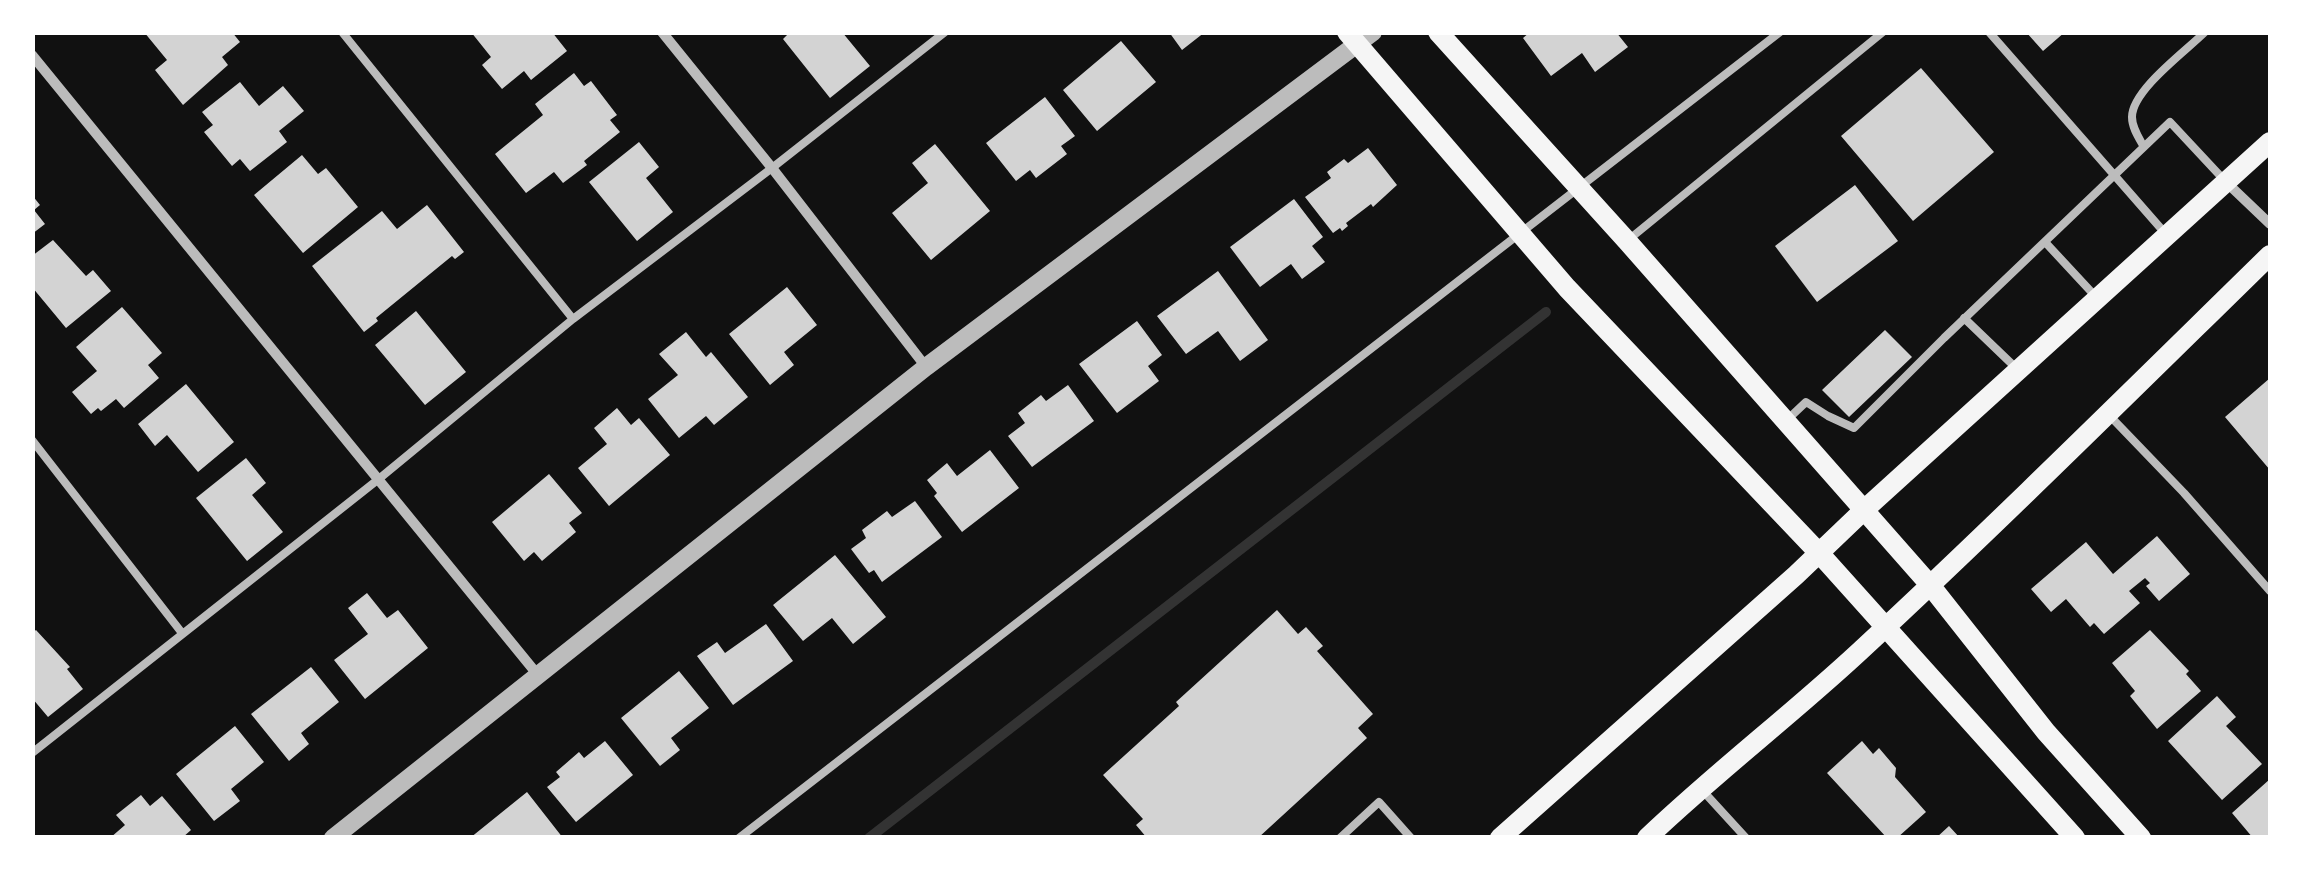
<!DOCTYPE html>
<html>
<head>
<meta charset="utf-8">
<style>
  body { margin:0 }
  #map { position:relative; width:2303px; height:870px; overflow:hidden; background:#111; font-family:"Archivo Narrow",sans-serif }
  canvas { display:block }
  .frame { position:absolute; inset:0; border:35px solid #fff; pointer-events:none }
</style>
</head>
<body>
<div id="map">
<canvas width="2303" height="870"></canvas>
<div class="frame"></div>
</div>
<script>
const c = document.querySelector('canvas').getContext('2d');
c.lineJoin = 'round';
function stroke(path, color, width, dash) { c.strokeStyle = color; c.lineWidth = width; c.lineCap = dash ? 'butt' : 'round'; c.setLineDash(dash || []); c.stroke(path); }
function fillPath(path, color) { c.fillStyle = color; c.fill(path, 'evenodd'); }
stroke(new Path2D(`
  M869 838 1546 312`), '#333', 10);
fillPath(new Path2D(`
  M144 32H203L205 34 232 32 240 42 222 57 228 65 183 105 155 70 167 60Z
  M471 32H552L567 51 531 80 524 71 502 89 482 65 491 57Z
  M790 32H842L870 66 830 98 783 39Z
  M1169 32H1205L1182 50Z
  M1530 32H1616L1628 47 1595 72 1582 53 1551 76 1523 38Z
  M2026 32H2065L2043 51Z
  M1121 41 1156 82 1097 131 1063 90Z
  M1921 68 1994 152 1913 221 1841 136Z
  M574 73 584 86 591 81 617 115 610 120 620 132 584 161 587 165 563 183 554 172 526 193 495 154 543 115 535 104Z
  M240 82 259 106 283 86 304 111 279 131 287 142 250 171 240 159 232 166 204 132 213 125 202 112Z
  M1045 97 1075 136 1061 146 1067 154 1036 178 1030 170 1016 181 986 143Z
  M639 142 659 167 646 178 673 212 637 241 589 182Z
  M935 144 990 211 931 260 892 213 928 183 912 163Z
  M1368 148 1397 185 1373 207 1371 204 1346 223 1348 226 1342 231 1340 228 1333 233 1305 197 1331 178 1327 172 1344 159 1348 163Z
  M302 155 318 174 326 168 358 207 303 253 254 195Z
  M1855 185 1898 241 1817 302 1775 246Z
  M32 195 40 205 34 210 45 224 32 234Z
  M1294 199 1323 237 1312 246 1325 262 1302 279 1291 264 1260 287 1230 247Z
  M427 205 464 252 455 259 452 256 376 318 378 321 364 332 312 266 382 211 397 229Z
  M53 240 86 276 93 270 111 291 66 328 32 287V256Z
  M1218 271 1268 340 1240 361 1218 331 1186 354 1157 316Z
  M787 287 817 325 784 352 794 365 770 385 729 334Z
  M122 307 162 353 148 365 159 378 124 408 116 399 101 411 98 408 91 414 72 392 97 371 76 347Z
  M416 311 466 372 425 405 375 345Z
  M1137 321 1162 355 1148 366 1159 381 1117 413 1079 364Z
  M1885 330 1912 357 1849 417 1822 390Z
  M686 332 706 357 711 352 748 397 714 425 706 416 679 438 648 399 678 375 659 354Z
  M2270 378V470L2225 417Z
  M186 384 234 442 198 472 167 435 155 446 138 424Z
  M1068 385 1094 421 1032 467 1008 436 1025 423 1018 413 1041 395 1046 401Z
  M617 408 631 425 639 418 670 455 609 506 578 468 607 444 594 428Z
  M990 450 1019 488 962 532 934 496 937 493 927 480 947 463 957 476Z
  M246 458 266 483 252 495 283 532 247 561 196 498Z
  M549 474 582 513 569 523 576 532 542 561 534 552 524 561 492 522Z
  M915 501 942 537 882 582 874 570 869 573 851 549 866 538 862 530 887 511 892 517Z
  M2157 536 2190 574 2159 601 2146 586 2150 583 2145 578 2129 591 2140 603 2104 634 2094 623 2090 627 2066 599 2051 612 2031 589 2086 542 2113 574Z
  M835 555 886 617 853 644 832 618 803 641 773 605Z
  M367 593 387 618 398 610 428 648 365 699 334 660 368 634 348 608Z
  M1277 610 1298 634 1306 627 1323 646 1317 651 1373 714 1358 728 1367 738 1258 838H1147L1136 825 1143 819 1103 775 1179 706 1176 702Z
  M766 624 793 661 733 705 697 656 717 642 725 653Z
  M36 630 70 667 67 669 83 689 48 717 32 698V633Z
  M2150 630 2189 671 2186 674 2201 691 2157 729 2130 696 2135 691 2112 663Z
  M311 667 339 702 301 733 309 744 289 761 251 714Z
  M679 671 709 708 671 738 680 750 660 766 621 718Z
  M2217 696 2236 717 2226 726 2262 764 2222 800 2168 741Z
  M235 726 264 762 231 789 240 801 214 821 176 774Z
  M605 741 633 775 576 822 547 787 560 777 556 772 579 752 584 758Z
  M1862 741 1873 754 1879 748 1896 768 1895 777 1926 812 1897 838H1887L1827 773Z
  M2270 779V834L2267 838H2253L2232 813Z
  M527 792 563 838H470Z
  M141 795 150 806 162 796 191 830 182 838H110L125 825 116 815Z
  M1949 826 1960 838H1936Z`), '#d3d3d3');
stroke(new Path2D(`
  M342 32 573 319
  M1989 32 2164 232
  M2144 147C2139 138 2132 128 2132 117 2132 90 2186 51 2205 32
  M1627 241 1883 32
  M2045 242 2097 298
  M1964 318 2015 367
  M2108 414 2184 493 2270 591
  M1788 419 1806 402 1828 416 1854 428 1944 338 2170 122 2226 182
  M32 440 182 633
  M32 753 380 478 573 319 772 168 945 32
  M1703 791 1746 838
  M739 838 1780 32
  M1340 838 1379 802 1411 838`), '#bcbcbc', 8);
stroke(new Path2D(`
  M662 32 772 168 926 367
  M32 55 537 674
  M2226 182 2270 224`), '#bcbcbc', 10);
stroke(new Path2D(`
  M333 838 926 367 1373 32`), '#bcbcbc', 18);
stroke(new Path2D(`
  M1347 32 1567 288 1820 554 2075 838
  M1438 32 1627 241 1930 585 2046 732 2141 838
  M1500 838 1796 575 1864 510 2270 142
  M1647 838C1715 773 1790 716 1859 652 1999 522 2134 388 2270 255`), '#f5f5f5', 20);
</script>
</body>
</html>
